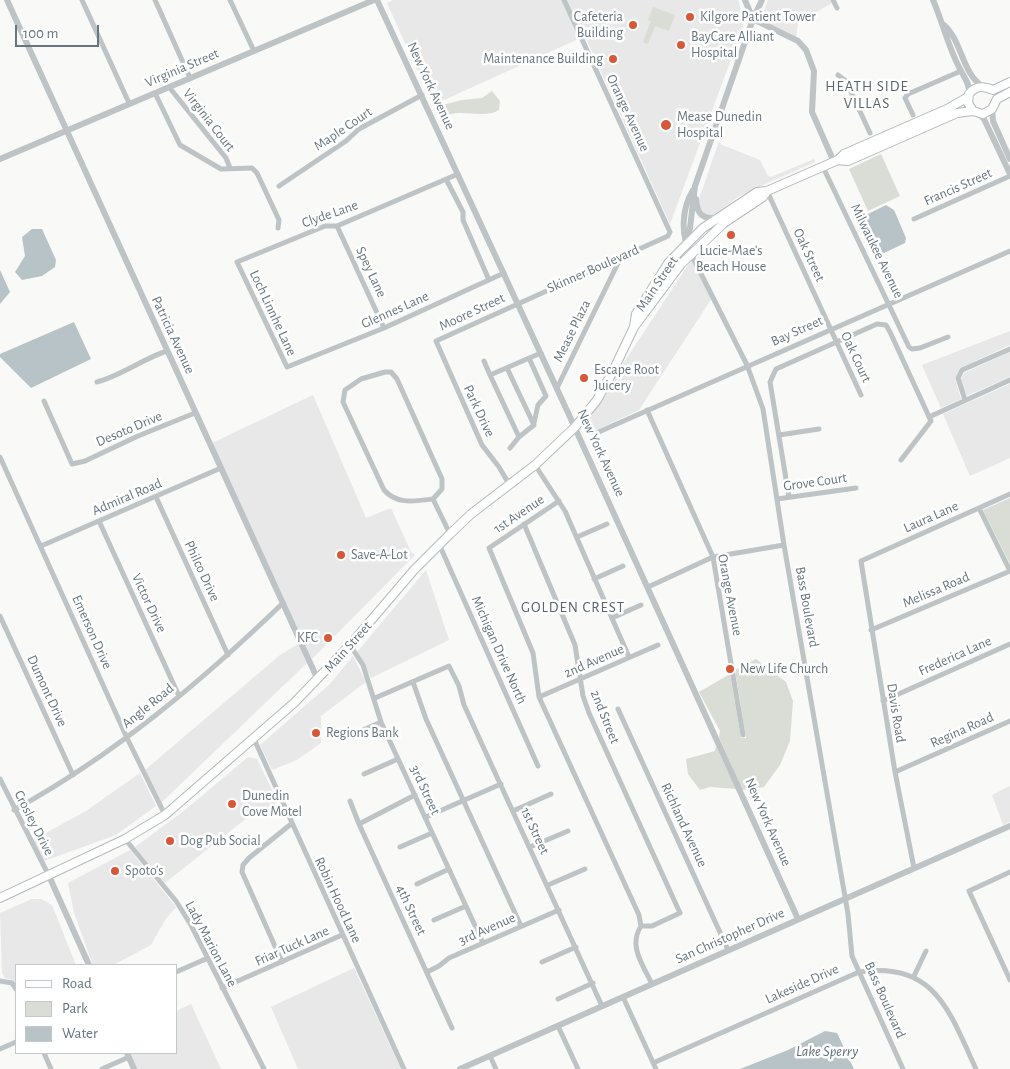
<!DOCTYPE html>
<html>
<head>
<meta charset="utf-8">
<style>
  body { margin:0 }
  #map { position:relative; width:1010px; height:1069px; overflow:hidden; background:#f9f9f7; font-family:"Alegreya Sans",sans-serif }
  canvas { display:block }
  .legend { position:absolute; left:15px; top:964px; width:162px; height:90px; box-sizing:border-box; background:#fff; border:1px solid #c2c8cc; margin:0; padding:6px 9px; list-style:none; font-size:15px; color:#66757f }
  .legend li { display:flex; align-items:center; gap:10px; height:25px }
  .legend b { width:25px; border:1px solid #c2c8cc }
  .scale { position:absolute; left:15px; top:25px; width:84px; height:22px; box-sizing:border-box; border:2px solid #66757f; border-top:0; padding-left:6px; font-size:15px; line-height:18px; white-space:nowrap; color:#66757f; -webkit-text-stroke:4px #fff; paint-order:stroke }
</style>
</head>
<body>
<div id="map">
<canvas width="1010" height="1069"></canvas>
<ul class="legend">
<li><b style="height:6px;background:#fff"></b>Road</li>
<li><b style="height:14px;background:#d9ddd6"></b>Park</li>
<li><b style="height:14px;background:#b7c3c7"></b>Water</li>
</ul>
<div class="scale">100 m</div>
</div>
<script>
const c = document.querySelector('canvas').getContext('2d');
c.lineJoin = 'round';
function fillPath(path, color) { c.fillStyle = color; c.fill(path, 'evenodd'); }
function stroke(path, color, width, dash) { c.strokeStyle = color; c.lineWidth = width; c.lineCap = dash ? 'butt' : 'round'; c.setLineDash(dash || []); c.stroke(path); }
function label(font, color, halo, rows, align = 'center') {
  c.font = font + ' "Alegreya Sans",sans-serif'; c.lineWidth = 5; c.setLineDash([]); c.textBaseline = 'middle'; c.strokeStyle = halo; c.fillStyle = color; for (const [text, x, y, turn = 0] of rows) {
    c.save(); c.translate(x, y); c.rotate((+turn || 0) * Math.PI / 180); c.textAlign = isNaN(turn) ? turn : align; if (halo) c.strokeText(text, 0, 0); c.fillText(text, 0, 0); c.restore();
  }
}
fillPath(new Path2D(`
  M393 0H738L744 19 743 27 670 224 585 36 433 105 387 3Z
  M768 0H830L832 3 798 23 796 37 761 20Z
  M719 141 720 144 760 160 768 176 771 177 814 159 815 162 739 196 714 215 704 214 699 209V199Z
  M692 259 712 298 639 410 592 432 584 423Z
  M1010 331V345L960 368 955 378 961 399 941 408 922 365Z
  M1010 352V377L966 396 961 379 964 373Z
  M1010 384V458L970 476 943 414Z
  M313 395 366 518 391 508 411 552 415 555 312 659 212 443Z
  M426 570 449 640 371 678 357 652Z
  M298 644 307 663 161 803 145 770 280 655Z
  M353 656 366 682 321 716V743L297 760 272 770 260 745 330 684Z
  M248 757 257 759 278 802 248 817 165 883 135 847 185 810Z
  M140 773 156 806 116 835 44 861 33 840 86 811Z
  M1010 786V822L1003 825 992 795Z
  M130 850 176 907 165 920 151 945 113 965H93L74 913 68 883Z
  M32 899H41L52 905 76 965H16L15 981 5 978 2 973 0 913Z
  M354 968 401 1069H298L271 1007Z
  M191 1004 221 1069H137L130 1053H176V1011Z`), '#e7e8e7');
fillPath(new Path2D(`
  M653 7 675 15 669 31 655 26 648 44 643 42 651 21 648 20Z
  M492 91 500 101 499 110C484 119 464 109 447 115L437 110 438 106 462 100 482 98Z
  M881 154 900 196 868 211 849 169Z
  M1010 498V564L983 510Z
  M756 659 786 682 793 701 790 741 780 765 764 787 742 790 719 737 720 731 699 692 730 674 741 738H746L735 670Z
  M716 746 736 789 710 787 700 790 688 774 686 759 715 751Z`), '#d9ddd6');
fillPath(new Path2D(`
  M886 205 894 210 906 238 905 243 882 254 877 247 871 246 862 222 864 216Z
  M32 229H42L56 260 55 267 42 276 22 280 15 272 25 256 22 237Z
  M0 270 10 292 0 304Z
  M74 322 91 359 31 388 0 357V354Z
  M825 1031 837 1033 854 1069H740L788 1050Z`), '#b7c3c7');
const secondary = new Path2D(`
  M1010 82 993 90C984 86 976 85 969 94L968 103 973 111 983 114 992 109 997 99 1010 92
  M838 160 844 154 947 109 968 97
  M634 327 681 264 724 223 763 197 767 191
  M0 898 125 839 165 815 294 703 350 645 414 570 450 534 471 514 535 465 575 427 597 400 613 371 634 327 636 314 669 262 703 228 757 192 767 191 838 160 848 161 957 113 973 111`);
stroke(secondary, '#b3b9bd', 10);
stroke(new Path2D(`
  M82 0 129 103
  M155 0 190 78
  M230 0 254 51
  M833 0 837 8
  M838 75 846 81 870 133
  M169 87 226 158 230 168
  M155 93 180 145 221 169 252 168 257 173 279 220 278 228
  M913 115 905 98 908 94 961 71
  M823 167 909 347 912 349 920 348 948 337
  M458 174 337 226H325L237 262 287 367 384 328 504 273
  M446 179 463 212V220L489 280
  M279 186 346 141 359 129 422 95
  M767 191 861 395
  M914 219 1010 176
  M337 226 384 328
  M691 254 747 365 763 409 784 545 848 914 852 956 903 1069
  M529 358 546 396 538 405 534 423
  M484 361 490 375
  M507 368 534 425 519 437 490 375 541 353
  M385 372H391L397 379 442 479V489L433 499C415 501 397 505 384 490L343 402 345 390 361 379Z
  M97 382C123 375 142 359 167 351
  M557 388 621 257
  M965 400 958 378 962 370 1010 349
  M44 401 72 464 85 461 138 436 195 413
  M647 410 713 557 743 735
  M929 417 1010 380
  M594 434 1010 251
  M779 435 819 429
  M510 448 519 437
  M0 457 127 738 165 815
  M535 465 565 511 629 657
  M509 484 499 467 482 445 436 341 668 236 670 232 564 0
  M156 497 228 655
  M789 497 770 382 776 369 877 324 886 325 890 332 931 421 901 460
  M433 499 450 534
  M777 499 856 488
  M559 501 489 548 533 653 539 697 639 915 641 926C628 946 643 965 652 984
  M979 508 1010 571
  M99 521 179 696
  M524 524 575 645 583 696 589 713 680 913 652 926H641
  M577 537 607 524
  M439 544 538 766
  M41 546 221 468
  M594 579 623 566
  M648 587 713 557 784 545
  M0 616 73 775
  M612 618 641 605
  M871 630 1010 571
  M350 645 363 665 381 722 483 943
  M413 682 426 719 521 926
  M539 697 658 645
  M375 698 449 666 459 686 464 705 602 1006
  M883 701 1010 644
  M618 709 728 950
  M350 736 381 722
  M254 739 404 1069
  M895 772 1010 721
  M364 774 398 759
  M0 779 49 876
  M350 801 359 824 452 1028
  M14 810C114 755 201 682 283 603
  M513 811 551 794
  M426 817 501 784
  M359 824 415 795
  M125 839 176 901 191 925 264 1069
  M400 847 432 833
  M530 847 568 831
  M914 868 895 772 861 561 1010 494
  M1010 872 969 891 1010 980
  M417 884 449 869
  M548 885 585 869
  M434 920 466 906
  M282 962 242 872 243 865 249 858 291 824
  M542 962 576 947
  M176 972 208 958
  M427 972 439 966 449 958 559 910
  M914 976 926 951
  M0 981 12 983 16 989
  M222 988 342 935
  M623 997 656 1069
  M558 999 593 983
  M558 1026 578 1069
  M0 1049 16 1042
  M44 1053 51 1069
  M490 1056 496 1069
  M653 1063 859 972C935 961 949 1011 976 1069
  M102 1069 129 1057`), '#bec3c6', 5);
stroke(new Path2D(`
  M7 0 318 680
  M377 0 570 417 798 919
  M745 0 753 19 798 41 806 50 814 71 812 112 834 162
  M933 0C943 23 948 47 960 69 964 77 971 86 969 94
  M944 25C962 41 962 73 982 86
  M992 109 993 121 1010 159
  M979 114 984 119 1010 174
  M0 159 374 0
  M696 199C697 213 701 219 716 218
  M686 244 690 228 695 186 753 19 762 0
  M691 254C680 235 682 208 693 190
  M49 876 89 965
  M127 1053 134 1069
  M460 1069 1010 826`), '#bec3c6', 6);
stroke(secondary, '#fff', 8);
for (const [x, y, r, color] of [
  [690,17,5,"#d65839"],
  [633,25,5,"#d65839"],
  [681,45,5,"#d65839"],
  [613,59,5,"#d65839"],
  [666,125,6,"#d65839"],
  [731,235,5,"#d65839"],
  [584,378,5,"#d65839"],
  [341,555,5,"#d65839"],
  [328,638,5,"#d65839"],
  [730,669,5,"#d65839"],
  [316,733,5,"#d65839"],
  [232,804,5,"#d65839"],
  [170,841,5,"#d65839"],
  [115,871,5,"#d65839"]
]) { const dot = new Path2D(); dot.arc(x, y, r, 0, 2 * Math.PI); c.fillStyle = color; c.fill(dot); stroke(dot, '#fff', 2); }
label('14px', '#66757f', '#fff', [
  ["Cafeteria",623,17,"right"],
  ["Building",623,33,"right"],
  ["Kilgore Patient Tower",700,17],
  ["BayCare Alliant",691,37],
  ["Hospital",691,53],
  ["Maintenance Building",603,59,"right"],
  ["Mease Dunedin",677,117],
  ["Hospital",677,133],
  ["Lucie-Mae's",731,251,"center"],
  ["Beach House",731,267,"center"],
  ["Escape Root",594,370],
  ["Juicery",594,386],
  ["Save-A-Lot",351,555],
  ["KFC",318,638,"right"],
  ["New Life Church",740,669],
  ["Regions Bank",326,733],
  ["Dunedin",242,796],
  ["Cove Motel",242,812],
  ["Dog Pub Social",180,841],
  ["Spoto's",125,871]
], 'left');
label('14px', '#66757f', '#fff', [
  ["Virginia Street",182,68,-23],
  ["New York Avenue",431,86,65],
  ["Orange Avenue",628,113,65],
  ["Virginia Court",209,120,52],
  ["Maple Court",343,129,-34],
  ["Francis Street",958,187,-24],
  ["Clyde Lane",330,214,-19],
  ["Milwaukee Avenue",877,251,64],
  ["Oak Street",809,255,65],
  ["Skinner Boulevard",593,269,-24],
  ["Spey Lane",371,272,65],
  ["Main Street",657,284,-56],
  ["Glennes Lane",395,310,-24],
  ["Moore Street",472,312,-25],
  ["Loch Linnhe Lane",273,313,65],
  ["Mease Plaza",572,331,-64],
  ["Bay Street",797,331,-24],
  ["Patricia Avenue",173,335,65],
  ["Oak Court",856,357,65],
  ["Park Drive",479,411,65],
  ["Desoto Drive",129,429,-23],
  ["New York Avenue",601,453,65],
  ["Grove Court",815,482,-8],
  ["Admiral Road",127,497,-23],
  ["1st Avenue",519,514,-34],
  ["Laura Lane",931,517,-24],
  ["Philco Drive",202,571,65],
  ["Melissa Road",936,590,-23],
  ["Orange Avenue",730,595,79],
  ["Victor Drive",149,603,65],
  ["Bass Boulevard",807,607,80],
  ["Emerson Drive",92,632,66],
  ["Main Street",348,647,-48],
  ["Michigan Drive North",499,650,66],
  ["Frederica Lane",955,656,-24],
  ["2nd Avenue",594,661,-24],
  ["Dumont Drive",47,691,65],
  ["Angle Road",148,706,-39],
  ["Davis Road",896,713,81],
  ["2nd Street",605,717,68],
  ["Regina Road",962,730,-24],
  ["3rd Street",425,790,65],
  ["New York Avenue",768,822,66],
  ["Crosley Drive",34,823,63],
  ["Richland Avenue",684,825,65],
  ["1st Street",535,831,65],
  ["Robin Hood Lane",338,900,65],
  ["4th Street",411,910,65],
  ["3rd Avenue",487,929,-24],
  ["San Christopher Drive",730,936,-24],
  ["Lady Marion Lane",211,944,62],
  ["Friar Tuck Lane",292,946,-24],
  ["Lakeside Drive",802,984,-24],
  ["Bass Boulevard",885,1000,66]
]);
c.letterSpacing = '1px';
label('15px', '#58636b', '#fff', [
  ["HEATH SIDE",867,86],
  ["VILLAS",867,103],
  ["GOLDEN CREST",573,607]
]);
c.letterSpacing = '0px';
label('italic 15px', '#607479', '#fff', [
  ["Lake Sperry",827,1051]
]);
</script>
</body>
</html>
